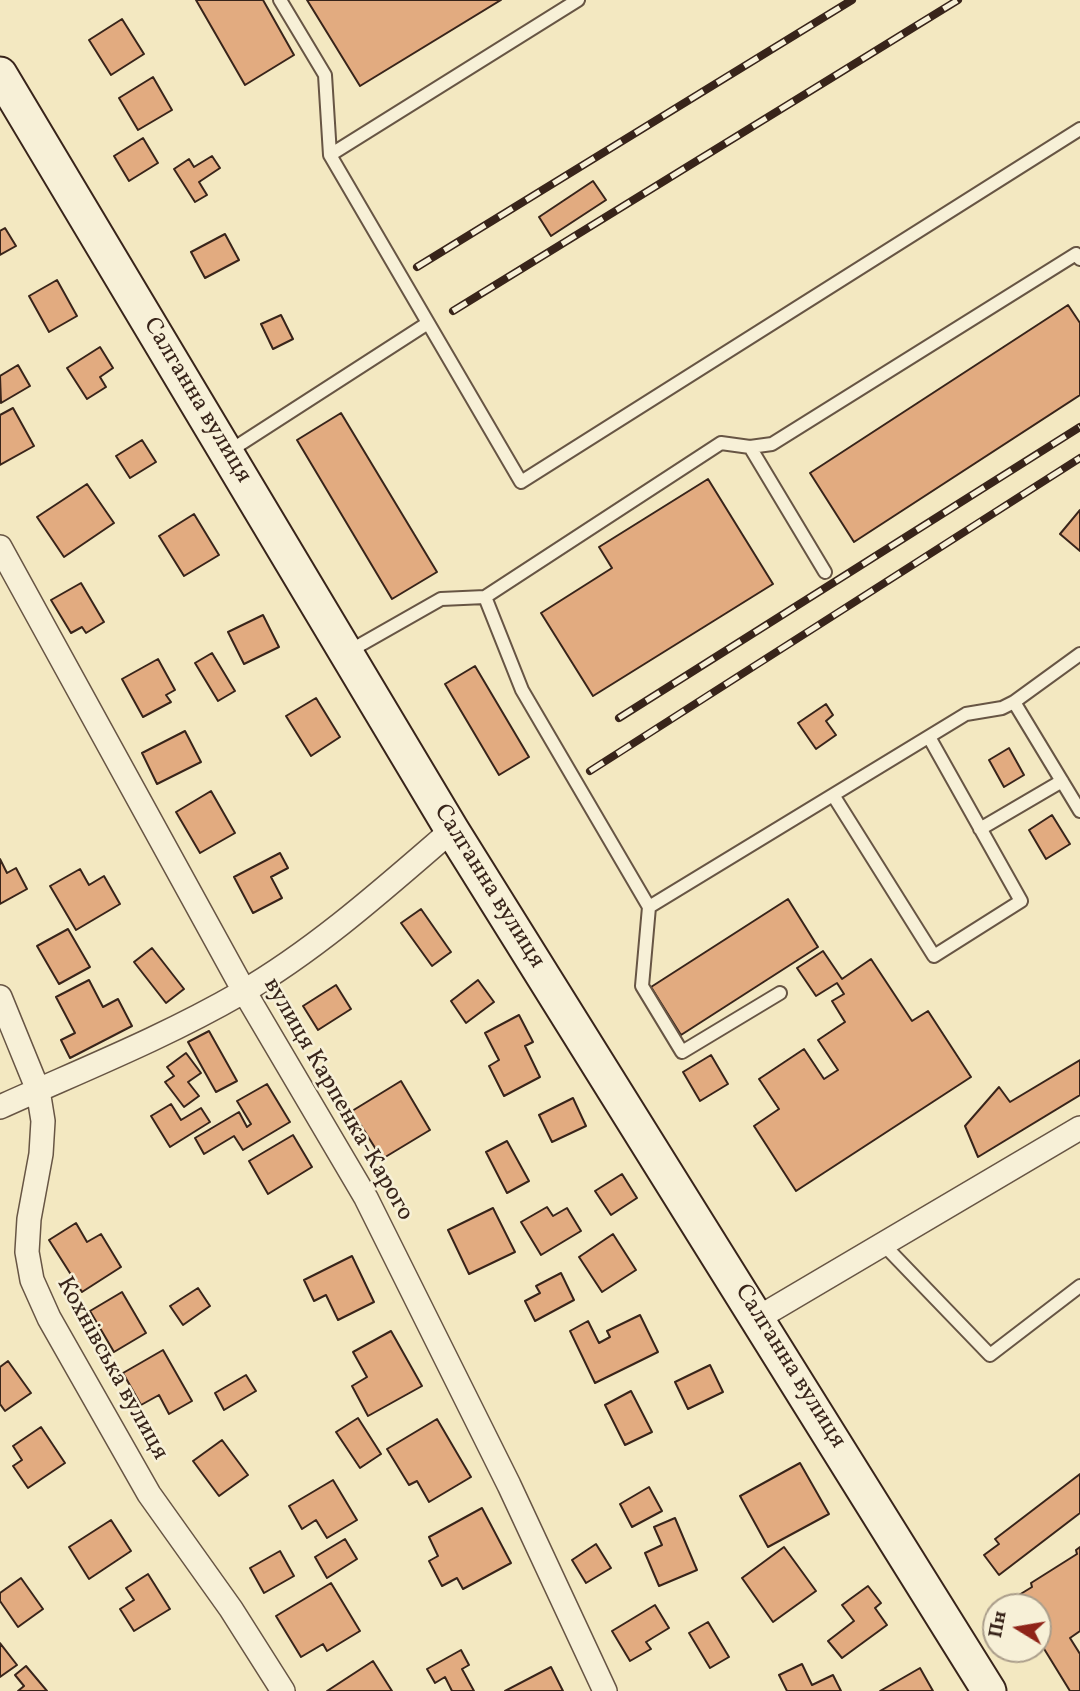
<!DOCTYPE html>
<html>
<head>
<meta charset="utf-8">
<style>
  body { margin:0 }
  #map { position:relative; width:1080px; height:1691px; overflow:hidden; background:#f3e8c1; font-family:Vollkorn,serif }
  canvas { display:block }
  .north { position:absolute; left:982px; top:1593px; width:70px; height:70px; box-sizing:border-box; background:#f7f0d7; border:2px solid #ab9e8b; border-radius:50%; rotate:281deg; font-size:19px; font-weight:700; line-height:28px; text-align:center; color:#38241a }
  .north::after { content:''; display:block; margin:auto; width:24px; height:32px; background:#8f2418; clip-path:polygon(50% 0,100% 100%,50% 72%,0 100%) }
</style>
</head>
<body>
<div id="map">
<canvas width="1080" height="1691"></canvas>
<div class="north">Пн</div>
</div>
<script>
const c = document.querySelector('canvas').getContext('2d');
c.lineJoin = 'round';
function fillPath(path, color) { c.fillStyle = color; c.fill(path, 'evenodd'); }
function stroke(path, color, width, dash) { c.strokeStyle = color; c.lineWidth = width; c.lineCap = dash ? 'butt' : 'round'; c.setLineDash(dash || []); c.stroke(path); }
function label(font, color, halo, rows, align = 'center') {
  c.font = font + ' Vollkorn,serif'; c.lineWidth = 5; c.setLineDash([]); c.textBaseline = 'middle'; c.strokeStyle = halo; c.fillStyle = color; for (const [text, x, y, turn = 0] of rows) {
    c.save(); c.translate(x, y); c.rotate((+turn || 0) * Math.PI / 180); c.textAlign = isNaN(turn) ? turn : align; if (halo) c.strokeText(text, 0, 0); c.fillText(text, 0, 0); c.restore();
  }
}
const building = new Path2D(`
  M196 0H263L294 55 245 85Z
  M307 0H501L360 86Z
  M122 19 144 54 111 75 89 40Z
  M153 77 172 110 138 130 119 98Z
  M143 138 158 163 129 181 114 156Z
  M212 156 220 168 199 182 207 195 195 202 174 169 189 159 194 167Z
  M593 181 606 200 551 236 539 217Z
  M5 228 16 246 0 255V231Z
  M225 234 239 260 205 278 191 252Z
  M57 280 77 316 49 332 29 296Z
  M1068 305 1080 323V395L854 542 810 473Z
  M281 315 293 339 273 349 261 324Z
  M100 347 113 368 100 377 106 387 87 399 67 368Z
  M18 365 30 386 1 403 0 376Z
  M13 408 34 446 0 465V415Z
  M341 413 437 572 392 599 297 440Z
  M142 440 156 462 130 478 116 456Z
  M708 479 773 584 593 696 541 613 612 568 599 547Z
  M87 484 114 523 64 557 37 517Z
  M1080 510V551L1060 534Z
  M194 514 219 555 184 576 159 536Z
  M81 583 104 622 86 633 82 627 71 633 51 600Z
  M263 615 279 647 244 664 228 632Z
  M212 653 235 691 218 701 195 663Z
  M158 659 175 690 166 695 171 702 143 717 122 679Z
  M475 666 529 757 499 775 445 684Z
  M316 698 340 737 311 756 286 716Z
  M826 704 833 715 826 721 836 735 816 749 798 723Z
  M185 731 201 762 157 784 142 753Z
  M1009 748 1024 775 1004 787 989 760Z
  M211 791 235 833 200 853 176 812Z
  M1052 815 1070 844 1046 859 1029 830Z
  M280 853 288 868 271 877 282 898 253 913 234 877Z
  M0 859 7 873 16 868 27 889 0 904Z
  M80 869 89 885 104 876 120 904 76 930 50 886Z
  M788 899 818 947 681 1035 651 987Z
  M421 909 451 952 432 966 401 923Z
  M68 929 90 967 59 984 37 946Z
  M152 948 184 989 166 1003 134 962Z
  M823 951 842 979 871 959 912 1021 928 1011 971 1077 796 1191 754 1126 779 1109 759 1079 804 1049 824 1079 838 1070 818 1040 845 1022 832 1001 844 994 837 983 816 996 797 968Z
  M89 980 103 1007 118 999 132 1026 70 1058 61 1040 75 1033 56 997Z
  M478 980 494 1002 466 1023 451 1001Z
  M336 985 351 1009 318 1030 303 1006Z
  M519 1015 533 1042 525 1046 540 1077 504 1096 489 1066 499 1060 485 1033Z
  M209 1031 237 1081 216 1092 188 1042Z
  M186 1053 201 1073 188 1082 199 1096 184 1107 165 1082 174 1076 167 1067Z
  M711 1055 728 1084 700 1101 683 1072Z
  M1080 1060V1095L978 1157 965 1126 999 1087 1010 1102Z
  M401 1081 430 1130 382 1159 352 1111Z
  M267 1084 290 1122 243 1150 234 1136 204 1154 195 1138 239 1112 247 1127 251 1124 237 1101Z
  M573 1098 586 1126 552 1142 539 1115Z
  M171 1104 181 1120 201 1108 210 1122 170 1147 151 1116Z
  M293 1135 312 1167 268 1194 249 1161Z
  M507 1141 529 1181 507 1193 486 1152Z
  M622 1174 637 1198 611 1215 595 1191Z
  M547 1207 553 1216 567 1208 581 1231 541 1255 521 1222Z
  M493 1208 515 1252 469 1274 448 1230Z
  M76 1223 87 1242 101 1234 121 1267 82 1292 49 1240Z
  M613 1234 636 1270 602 1292 579 1257Z
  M352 1256 374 1302 338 1320 326 1295 314 1301 304 1280Z
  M561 1273 574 1300 535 1321 525 1301 540 1293 536 1286Z
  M198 1288 210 1306 183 1325 170 1306Z
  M122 1292 146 1333 114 1352 90 1311Z
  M640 1315 658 1352 595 1383 570 1331 588 1321 599 1343 610 1337 607 1331Z
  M391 1331 422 1386 368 1416 352 1386 367 1377 353 1352Z
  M163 1350 192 1401 169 1414 159 1395 141 1405 123 1373Z
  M8 1361 31 1393 5 1411 0 1404V1367Z
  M710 1365 723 1392 688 1409 675 1382Z
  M246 1375 256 1391 224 1410 215 1393Z
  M631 1391 652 1432 625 1445 605 1405Z
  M358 1418 381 1454 360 1468 336 1432Z
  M437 1419 471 1477 429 1502 417 1481 409 1485 387 1449Z
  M41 1427 65 1463 28 1488 13 1466 22 1460 13 1446Z
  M222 1440 248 1475 219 1496 193 1461Z
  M800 1463 829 1514 768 1547 740 1496Z
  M1080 1474V1513L999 1575 984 1555 999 1544 995 1539Z
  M333 1480 357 1520 327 1538 316 1520 302 1529 289 1506Z
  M649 1487 662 1511 632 1527 620 1504Z
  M482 1508 511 1563 463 1589 457 1578 442 1586 429 1561 438 1556 429 1537Z
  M675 1518 697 1570 659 1586 645 1553 662 1545 654 1527Z
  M111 1520 131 1551 89 1579 69 1547Z
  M345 1539 357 1559 327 1578 315 1557Z
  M596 1544 611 1568 586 1583 572 1560Z
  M784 1547 816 1591 773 1622 742 1578Z
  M1080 1547V1631L1070 1638 1080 1654V1691H1070L1038 1639V1607H1019L1014 1598 1032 1587 1031 1583 1077 1554 1076 1550Z
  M280 1551 294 1576 264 1593 250 1568Z
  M148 1574 170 1609 134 1631 120 1609 134 1600 126 1588Z
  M21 1578 43 1609 18 1627 0 1601V1593Z
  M331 1583 360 1631 327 1651 323 1644 301 1657 276 1616Z
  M868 1586 881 1603 875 1608 887 1625 842 1658 828 1641 854 1621 842 1605Z
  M655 1605 669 1628 646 1642 651 1649 630 1661 612 1631Z
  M708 1622 729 1657 710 1668 689 1633Z
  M0 1643 17 1665 0 1677Z
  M461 1650 469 1665 462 1669 474 1691H452L445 1677 435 1683 427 1669Z
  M373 1661 392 1691H327Z
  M802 1664 812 1685 833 1675 841 1691H787L779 1675Z
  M26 1666 47 1691H18L24 1686 15 1675Z
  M551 1667 563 1691H505Z
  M920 1668 933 1691H880Z`);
fillPath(building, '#e2ab80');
stroke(building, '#38241a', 2);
const lane = new Path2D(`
  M280 0 325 75 330 155 578 0
  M330 155 521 482 1080 129
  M750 447 825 572
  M228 452 428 323
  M485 597 522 690 649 907 966 714 1002 708 1014 702 1080 654
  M346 653 441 599 485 597 721 443 750 447 772 444 1076 254 1080 259
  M1014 702 1080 811
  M833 795 934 956 1021 901 929 737
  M980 829 1062 781
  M649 907 642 986 682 1052 780 993
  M883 1244 990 1355 1080 1286`);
const street = new Path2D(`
  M0 547 244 991 366 1198 509 1485 605 1691
  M0 997 38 1090 43 1121 41 1154 29 1219 27 1252 32 1280 49 1318 149 1494 231 1609 283 1691
  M0 1107C82 1070 163 1038 241 993 317 949 386 887 452 830
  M758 1318 1080 1128`);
const secondary = new Path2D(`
  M0 74 452 830 989 1691`);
stroke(lane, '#675544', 16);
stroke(street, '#675544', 26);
stroke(secondary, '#38241a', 37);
stroke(lane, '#f7f0d7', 12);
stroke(street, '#f7f0d7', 23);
stroke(secondary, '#f7f0d7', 33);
const rail = new Path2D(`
  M417 267 852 0
  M453 311 958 0
  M619 718 1080 427
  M590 771 1080 458`);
stroke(rail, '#38241a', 8);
stroke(rail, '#f7f0d7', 5, [16]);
label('24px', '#38241a', '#f7f0d7', [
  ["Салганна вулиця",196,401,59],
  ["Салганна вулиця",488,887,58],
  ["вулиця Карпенка-Карого",337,1100,60],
  ["Салганна вулиця",789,1367,58],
  ["Кохнівська вулиця",111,1369,61]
]);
</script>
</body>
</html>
